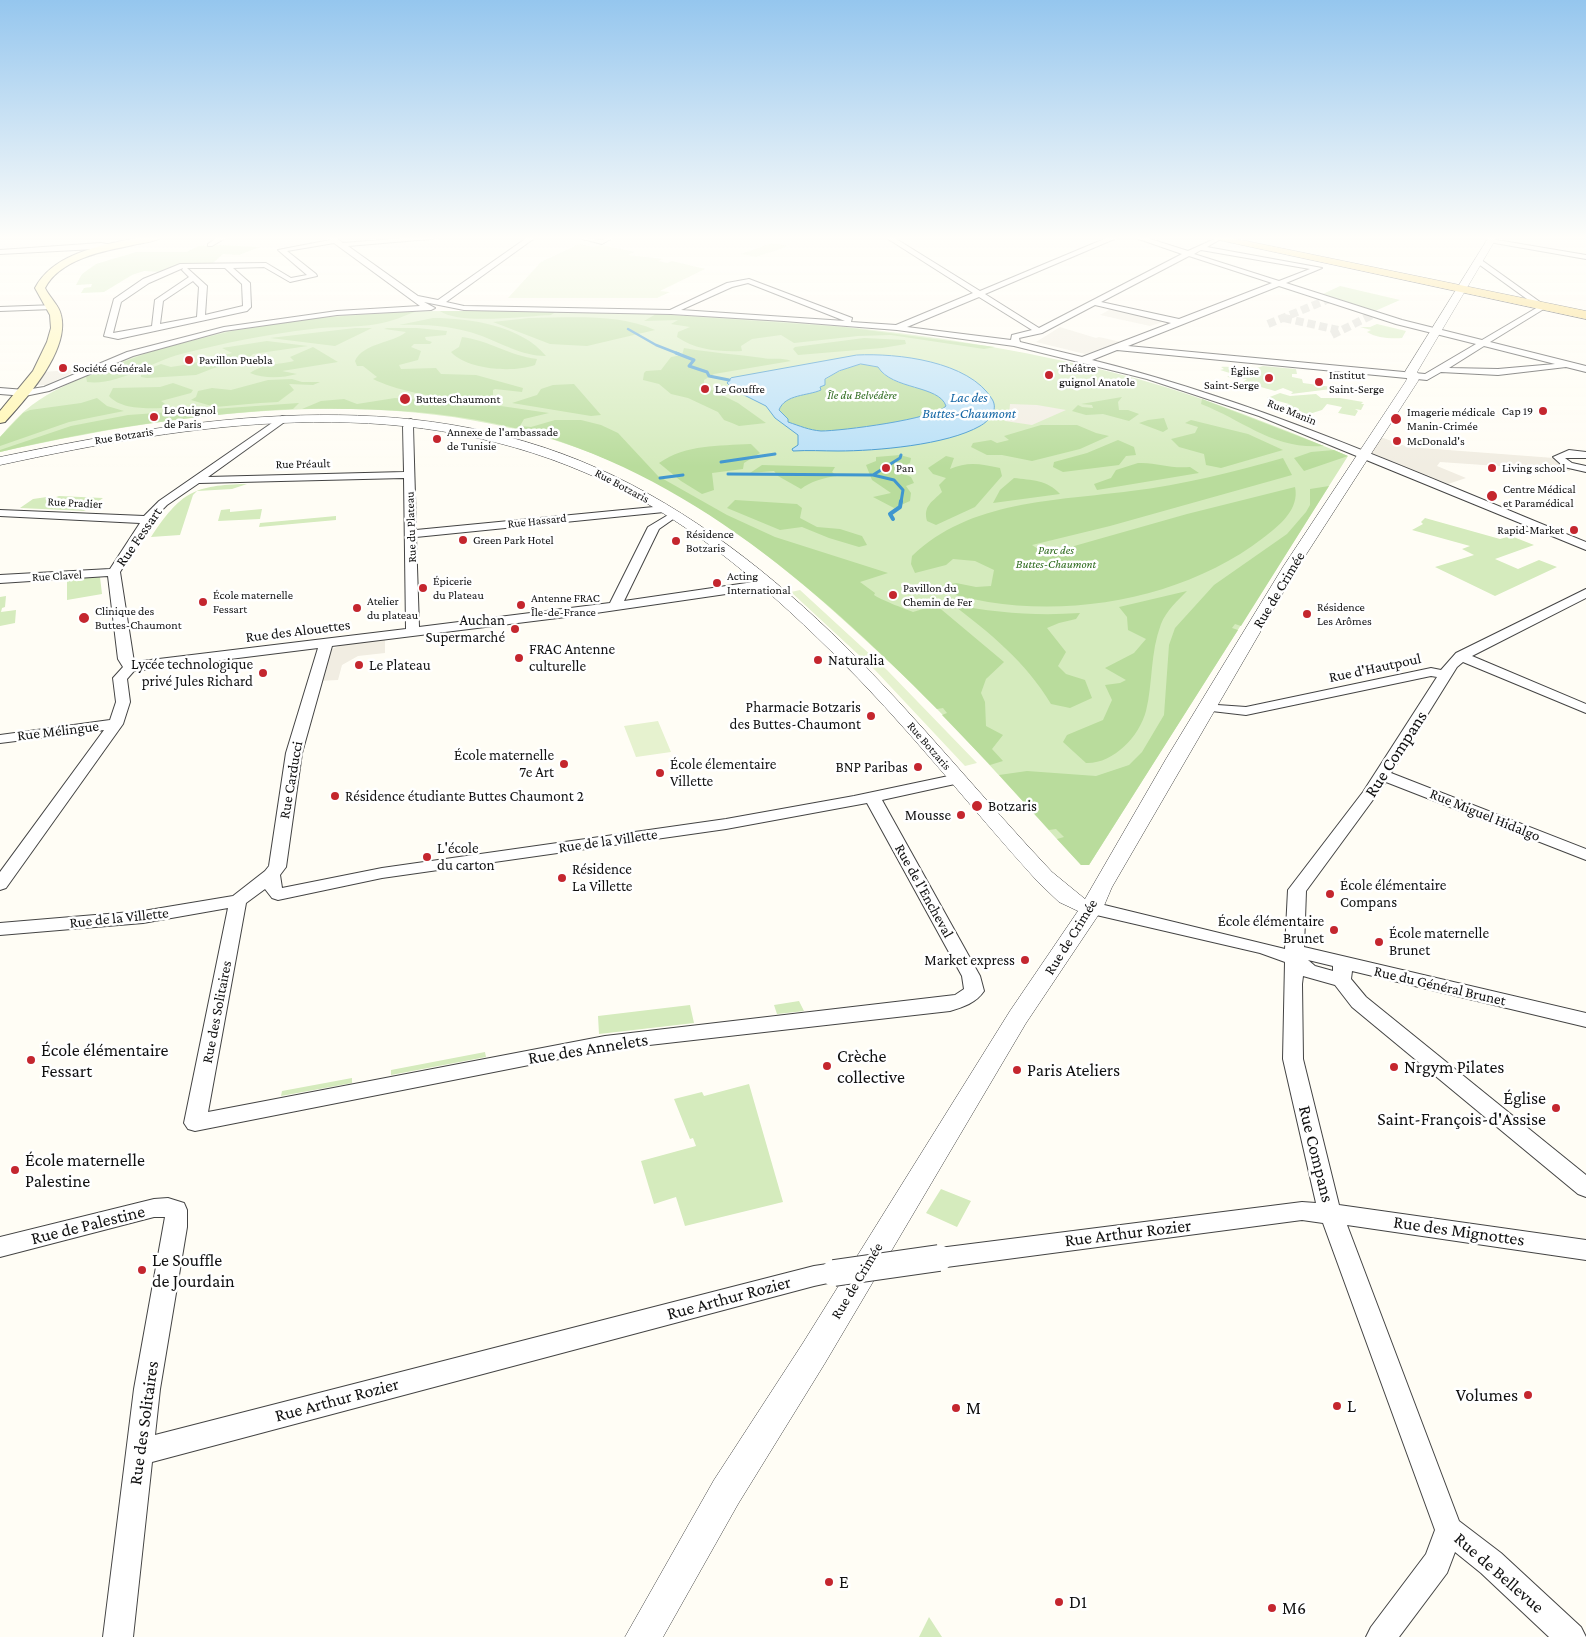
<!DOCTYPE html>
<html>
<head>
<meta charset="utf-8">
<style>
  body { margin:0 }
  canvas { display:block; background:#fffdf5 }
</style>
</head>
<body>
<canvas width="1586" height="1637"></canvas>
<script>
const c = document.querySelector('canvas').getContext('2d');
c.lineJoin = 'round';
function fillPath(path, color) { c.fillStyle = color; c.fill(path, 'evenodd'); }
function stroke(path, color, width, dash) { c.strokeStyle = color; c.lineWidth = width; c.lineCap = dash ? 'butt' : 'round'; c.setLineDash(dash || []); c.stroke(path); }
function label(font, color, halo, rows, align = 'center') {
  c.font = font + ' "Crimson Pro",serif'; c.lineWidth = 5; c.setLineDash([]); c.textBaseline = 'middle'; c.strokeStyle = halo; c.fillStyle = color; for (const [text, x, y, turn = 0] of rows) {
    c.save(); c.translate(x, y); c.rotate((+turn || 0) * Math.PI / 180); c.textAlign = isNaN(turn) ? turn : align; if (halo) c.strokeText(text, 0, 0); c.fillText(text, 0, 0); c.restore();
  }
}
fillPath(new Path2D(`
  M220 245 260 247 239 255 223 254 213 263 184 264 161 272 144 271 132 275 104 292 81 293 84 288 91 287 92 284 76 285 82 274 96 264 136 252H186L199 246Z
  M1340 286 1400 300 1375 311 1323 294Z
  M442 311C664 311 890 317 1107 371 1190 391 1269 423 1348 456L1089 865H1081C1012 791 948 715 874 648 806 584 733 523 649 479 448 375 213 405 0 452V437C10 425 20 414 32 405 51 391 72 382 93 373 200 325 325 312 442 311Z
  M1377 324 1406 331 1402 338C1392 339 1376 338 1367 332L1371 330 1360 327H1370Z
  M1263 366 1296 369 1297 374H1292V377L1302 379 1303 383 1339 388 1291 394 1293 392 1283 388 1275 391 1243 382 1247 379 1227 377 1233 374 1220 370 1224 369 1221 367C1225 366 1241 368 1246 370L1244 372Z
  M1280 393 1290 396 1316 394 1321 398H1340L1363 402 1361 404H1364L1361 410 1355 409 1358 411 1355 416 1338 413 1342 407 1327 404 1322 410 1306 415 1284 406 1289 404 1267 398Z
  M247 484 232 489 197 491 193 495 180 535 151 537C181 492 194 485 247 484Z
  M59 496 103 498 88 509 56 497Z
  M47 497 53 498 86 511 20 508 33 499Z
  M230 509V512L262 509 260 519 218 521 221 510Z
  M336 516V520L259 527 260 523Z
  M1425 518 1500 539 1511 536 1534 545 1495 559 1518 569 1539 560 1557 567 1495 596 1435 567 1474 555 1462 549 1470 546 1412 530 1423 524 1421 522Z
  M100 577 102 594 67 600V579Z
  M6 596 5 607 2 608 1 612 16 610 15 623 0 626V597Z
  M799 1001 804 1011 777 1014 774 1005Z
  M690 1005 694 1023 599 1034 598 1016Z
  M485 1052 486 1057 391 1075V1070Z
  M352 1078V1083L281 1096 282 1091Z
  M749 1084 783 1202 685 1226 676 1197 654 1204 641 1161 696 1146 693 1138 690 1139 674 1099 702 1092 704 1096Z
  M941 1189 971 1201 957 1227 926 1213Z
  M929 1617 942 1637H919Z`), '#d5ebbd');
fillPath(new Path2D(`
  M417 311C404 316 391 322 377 324 356 328 334 326 312 329 268 334 224 343 181 354 151 362 118 386 87 382L86 376 158 349 232 331 316 318Z
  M440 311H557L551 315C527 316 458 325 440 311Z
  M656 314 844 327 995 347 984 349 891 335 858 336 794 343 781 335 752 339 741 346 742 351C719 352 696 350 677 337L678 332 690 327 671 324 678 320 644 321Z
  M433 318C470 318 522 326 546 356 521 356 502 343 479 335 454 326 426 324 399 325Z
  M529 318C569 318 617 313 655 330L587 346 550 344 493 322Z
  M355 328H372L335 346 270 338Z
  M387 328H417L447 331 446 335 425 337 426 340 432 342 430 344H414L411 347 421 351 418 360 399 365 401 369 436 368 441 374 476 375 523 388 522 392 495 389 493 390V395C464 405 401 393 373 379L377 377 363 366H357L355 361C363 343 393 343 406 332L384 329Z
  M462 337C488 340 510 356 537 359L535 365C513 373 468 370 451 352L459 347Z
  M864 338 905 340 906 344 882 348 798 355 793 349 795 347Z
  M267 341 308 346 253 354 247 360 214 368 196 375 147 378 141 377V372L161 364 171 367 190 364 232 353 222 348Z
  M313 347 338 362 282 371 297 374C282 378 265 379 250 373 265 363 277 365 294 361L290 357Z
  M684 348C711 353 737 354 763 358 773 360 781 357 791 361L714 374 704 380V386L738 403 766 423 739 426 732 423 724 420 718 412 688 398 671 394 659 384 643 380 644 373 646 371 661 370 671 357 682 355Z
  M861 364 878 367C892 391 938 384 946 406 935 419 841 431 821 431 809 430 800 426 788 422V419L779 410C785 394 807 396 821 390L819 387C828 374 846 368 861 364Z
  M292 379 302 382H320L313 385 289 384 294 390 278 402 260 403 215 407 191 400 196 397 198 391 212 388 231 390 268 380Z
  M173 383 193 390 191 393 161 401 171 408C152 408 122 411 109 396L113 388 160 387Z
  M574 384 601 415 591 416 512 403 537 395 541 389 553 385Z
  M1122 397 1118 402 1119 410H1128L1139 414 1129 421 1103 414 1086 415 1072 411 1078 405 1082 407 1093 408 1092 405 1081 404Z
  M97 398 107 406 124 411 69 422 0 446V437L23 413 30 410 81 403Z
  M395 398 494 405 549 413 524 419 520 426 531 427 555 420H581L601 425 618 433 658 476 727 515 775 537 888 573 860 582 875 593 874 595C879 599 905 609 913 612L936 605 1004 662 986 679 981 693 985 702 986 726 1003 735 992 749 1003 761 990 765 942 715 947 713 943 708 937 709C814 584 674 462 497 424 432 410 368 408 302 409L321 401 344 399 357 404Z
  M1202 399 1324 446C1273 450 1245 421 1201 404Z
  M299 403 293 409C199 414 96 429 0 452V450L71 426 128 415Z
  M1164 418 1168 429 1163 432 1139 423 1148 420Z
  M1191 420 1248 434 1283 450 1221 468 1206 465 1204 454 1179 447 1171 439 1195 433 1198 427 1185 423Z
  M1041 425H1077L1096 433 1109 436 1080 449 1032 461 1002 455H987L971 447 973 443 991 440 997 443 1009 440 1004 436Z
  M1118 440 1134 447 1136 455 1126 456 1119 465 1063 472 1053 467 1054 462 1087 453Z
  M751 444 760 453 744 463 743 469 712 473 714 490 702 494 681 481 659 463C687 444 718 446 751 444Z
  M1334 450 1348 456 1304 471 1294 458 1311 452Z
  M900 455 911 458 910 463 899 468 897 471 911 477 914 483 906 486 911 493 910 501 894 508 873 497 891 493 872 480 866 465 876 461V457Z
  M946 456 954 458 950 469C968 461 981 464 1000 468L1002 476 975 507 936 525 927 521C923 506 932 502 942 492L939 485 946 478 933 474 928 468Z
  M1283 458 1292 475 1110 526 1032 545 1046 554 1187 514 1295 487C1300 509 1279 526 1263 538 1175 606 1037 625 933 588L956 583 976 587 991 586 994 570 975 561 953 559 946 565 915 573 911 564 912 556C970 500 1056 501 1131 491 1183 485 1233 472 1283 458Z
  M1138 463C1157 462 1169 469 1190 467L1199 473 1097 490 1094 484 1111 478 1116 470Z
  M762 465 835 467 832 472 837 476C826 477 809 482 801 489L778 476 774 471 750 473Z
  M1014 478C1031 480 1048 480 1060 494L993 503 1000 490Z
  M1329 486 1241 626 1235 624 1232 628 1238 630 1089 865H1081L1057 839 1064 837 1056 829 1049 830 999 775 1027 771 1096 776 1129 765 1142 752 1164 715 1169 645 1175 628 1214 585 1287 534 1306 512 1310 505V489Z
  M735 500 797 504 802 508 800 518 817 527 840 529 862 536 867 545 859 547 829 538 802 527 780 530 727 508Z
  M1187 591C1178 600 1166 611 1161 624 1150 653 1153 682 1146 711 1139 737 1113 764 1086 763L1063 742 1067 735 1103 720 1112 700 1105 685 1120 683 1126 680 1105 668 1134 653 1146 639 1128 630 1127 617 1119 607Z
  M952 604C994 613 1037 616 1080 613L1076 619 1059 623 1047 628 1066 652 1058 666 1066 674 1085 680 1092 698 1070 708 1051 704C1026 662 990 633 952 604Z`), '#b9dc9c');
fillPath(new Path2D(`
  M772 243 789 246 756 257 741 254Z
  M579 244 593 247 601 245 635 252 628 255 663 259 658 261 667 263 672 261 705 269 660 291 670 292 657 298H508L541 262Z
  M800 590 887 670 977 763 965 766 875 670 791 592Z
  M658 721 671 752 636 757 624 726Z`), '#e6f2cf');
fillPath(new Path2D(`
  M1111 309 1150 318 1166 321 1150 326 1100 315Z
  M1060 327 1096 338 1099 337 1121 342 1085 354 1036 342Z
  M68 370 76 371 46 385H35L43 372Z
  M1010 404 1037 405 1066 410 1032 425 1005 421 1009 415Z
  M1378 436 1408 447 1554 458 1570 468V471L1440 462 1437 466 1466 478 1448 484 1370 453Z
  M385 638V653L358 656 342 665 338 680 318 681 323 680 324 676H320L328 652 332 649 344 644Z`), '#f1ede2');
const water = new Path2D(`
  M857 355C897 353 969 361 992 399 999 410 989 421 980 426 947 445 876 451 838 451 823 451 808 450 793 451L792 449 798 445V435L775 418 766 406 736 391 727 383 731 378ZM861 364 878 367C892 390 939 385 946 406 935 419 841 431 821 431 809 430 800 426 788 422V419L779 410C785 394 808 396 821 390L820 387 825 385V379L839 371Z`);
fillPath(water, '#b9e0f7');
stroke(water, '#3f96cf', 1);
stroke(new Path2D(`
  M628 329 656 345 679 354`), '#3f96cf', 2.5);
stroke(new Path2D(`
  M676 353 694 360 689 366 707 372 709 376 729 380
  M721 462 775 454
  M728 474 873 475
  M660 478 683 475
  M901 502 903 490 894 480 873 475 900 458 901 455`), '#3f96cf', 3);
stroke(new Path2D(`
  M893 519 890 514 900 507 901 501`), '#3f96cf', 4);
stroke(new Path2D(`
  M1284 318 1338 330
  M1268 324 1329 299
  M1332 335 1374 314`), '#dbdad3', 8, [8, 4]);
const minor = new Path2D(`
  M218 237H227L212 246H208V244Z
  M327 237H335L343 243 417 237H453L348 246 418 296 438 300 528 237H536L446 302 464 306 670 310 727 283 749 279 852 318 851 322 896 325 973 293 885 237H893L980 291 1109 237H1119L985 294 1039 328 1182 254 1133 237H1144L1188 251 1219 237V240L1207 247 1322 268 1286 283 1402 320 1482 340 1538 307 1477 263 1480 259 1547 307 1490 342 1586 366V372L1566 367 1498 375 1441 372 1427 380 1117 350 1092 360C1262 402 1423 476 1586 542V550L1259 416 1147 379 1014 346 897 330 784 321 671 314 464 310 424 302 435 308 431 310 337 315 224 331 133 356 49 391 25 396 0 394V388L25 390 44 387 127 352 224 327 337 311 420 306 334 243 287 251 316 274 317 276 290 282 264 267 233 268 250 283 251 307 247 311 118 339 104 336 114 299 143 279 180 264 266 263 291 278 307 275 278 250 330 240ZM1201 250 1310 269 1279 281 1194 254ZM1189 256 1272 283 1179 319 1101 302ZM183 268 182 270 189 277 155 300 152 326 113 333 121 302 149 283ZM187 268H225L242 284 243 306 205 315 207 286ZM193 281 199 287 197 317 160 324 163 301ZM748 283 845 321 681 310 732 287ZM1279 286 1396 324 1476 344 1425 374 1128 346ZM979 297 1032 330 1012 335 1011 340 907 327ZM1095 305 1171 323 1082 357 1020 342 1019 338 1042 333ZM1484 346 1555 364 1498 369 1449 368Z
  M575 237 601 240 614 237 602 244Z
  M1491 239 1586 255V259L1489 242Z
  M101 243 117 246 114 248 0 254V250Z
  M56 305 57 307 53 309 0 311V307Z
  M282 416 290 418 208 477 404 472 403 427 408 420 411 419 416 422 413 427 416 530 664 506 670 509 664 512 416 537 419 627 610 603 648 527 673 512 679 515 659 529 624 601 767 580 773 584 767 588 582 615 332 646 302 753 286 867 280 875 282 888 382 868 726 819 854 796 958 774 964 776 966 779 964 782 882 800 980 976 984 991C976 1003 963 1007 950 1011L605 1050 195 1131 188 1129 184 1123 228 908 143 923 0 935V923L143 911 233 896 265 871 269 866 286 753 318 648 134 671 127 679 130 702 123 724 6 888 0 890V872L104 730 0 743V735L110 720 116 702 113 678 123 667 118 659 108 576 0 583V575L110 569 140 523 0 516V510L144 516 159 501ZM404 478 406 629 134 662 120 572 155 517 167 505 199 483ZM867 803 962 976 964 989 955 995 605 1036 208 1112 246 903 265 889 272 898 278 900 382 878 726 829Z
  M1569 450 1586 452V458H1565L1572 463 1586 466V472L1564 467 1553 457Z
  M1586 589V598L1472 656 1586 704V713L1463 662 1457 667 1391 773 1586 849V860L1386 782 1306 891 1304 947 1586 1013V1027L1352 971 1351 979 1366 997 1586 1175V1197L1578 1194 1352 1007 1335 985 1303 976 1302 984 1303 1059 1339 1205 1586 1240V1260L1347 1225 1459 1521 1501 1553 1581 1627 1586 1637H1549L1481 1573 1455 1552 1447 1573 1399 1637H1366L1371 1627 1426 1554 1435 1530 1323 1223 1302 1220 939 1268 931 1265 927 1258 931 1251 939 1248 1302 1202 1316 1203 1283 1059 1285 962 1260 953 1092 914 1086 912 1083 908 1086 904 1092 902 1285 949 1288 890 1363 792 1437 677 1431 676 1246 715 1203 710 1201 707 1203 704 1246 707 1431 668 1441 670 1456 653ZM1308 960 1333 966V971L1315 966Z
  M168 1198 184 1203 187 1210V1227L160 1389 155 1435 814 1266 834 1263 842 1266 846 1273 842 1280 814 1286 152 1462 133 1637H103L134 1389 165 1217H154L0 1257V1237L154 1199Z`);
const tertiary = new Path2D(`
  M1489 237H1497L1417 372 1420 376 1418 381 1298 567 1112 887 1103 908 1026 1023 825 1363 738 1504 663 1637H625L714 1480 803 1343 1010 1011 1078 911 1059 902 1038 882C968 805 905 723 831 651 759 580 679 512 586 473 396 391 195 423 0 465V457C196 416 407 383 597 468 691 510 773 575 845 646 918 718 982 798 1052 872L1085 899 1166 759 1283 567 1406 381 1408 376 1405 372Z`);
const secondary = new Path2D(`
  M141 237H162C155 242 142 243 133 245 103 251 60 259 45 288 49 297 59 305 61 315 70 350 27 398 5 422L0 423V411L33 371 47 342 51 328 50 315 35 288C54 252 104 245 141 237Z`);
const primary = new Path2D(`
  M1205 237H1227L1586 311V319Z`);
stroke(minor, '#444', 2);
stroke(tertiary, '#444', 1);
stroke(secondary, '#333', 2);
stroke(primary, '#222', 1);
fillPath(minor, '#fff');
fillPath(tertiary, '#fff');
fillPath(secondary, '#fff6b0');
fillPath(primary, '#f9d66b');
const minorBridge = new Path2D(`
  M834 1273 939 1258`);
stroke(minorBridge, '#444', 28, []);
stroke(minorBridge, '#fff', 26);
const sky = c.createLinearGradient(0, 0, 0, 467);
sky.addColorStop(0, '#95c6ee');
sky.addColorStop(0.51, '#fffefa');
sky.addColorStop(1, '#fffefa00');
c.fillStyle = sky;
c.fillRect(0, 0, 1586, 467);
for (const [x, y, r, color] of [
  [189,360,5,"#c4262e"],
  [63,368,5,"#c4262e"],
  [1049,375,5,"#c4262e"],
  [1269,378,5,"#c4262e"],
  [1319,382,5,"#c4262e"],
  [705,389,5,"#c4262e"],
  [405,399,6,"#c4262e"],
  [1543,411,5,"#c4262e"],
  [154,417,5,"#c4262e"],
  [1396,419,6,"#c4262e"],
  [437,439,5,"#c4262e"],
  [1397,441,5,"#c4262e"],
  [886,468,5,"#c4262e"],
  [1492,468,5,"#c4262e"],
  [1492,496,6,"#c4262e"],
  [1574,530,5,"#c4262e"],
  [463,540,5,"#c4262e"],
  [676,541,5,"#c4262e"],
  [717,583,5,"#c4262e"],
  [423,588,5,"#c4262e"],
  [893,595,5,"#c4262e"],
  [203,602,5,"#c4262e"],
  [521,605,5,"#c4262e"],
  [357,608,5,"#c4262e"],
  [1307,614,5,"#c4262e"],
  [84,618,6,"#c4262e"],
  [515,629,5,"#c4262e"],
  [519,658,5,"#c4262e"],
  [818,660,5,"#c4262e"],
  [359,665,5,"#c4262e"],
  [263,673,5,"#c4262e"],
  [871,716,5,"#c4262e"],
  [564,764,5,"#c4262e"],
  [918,767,5,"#c4262e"],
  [660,773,5,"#c4262e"],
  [335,796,5,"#c4262e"],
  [977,806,6,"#c4262e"],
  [961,815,5,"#c4262e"],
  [427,857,5,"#c4262e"],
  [562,878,5,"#c4262e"],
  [1330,894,5,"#c4262e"],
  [1334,930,5,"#c4262e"],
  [1379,942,5,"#c4262e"],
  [1025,960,5,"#c4262e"],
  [31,1060,5,"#c4262e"],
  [827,1066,5,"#c4262e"],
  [1394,1067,5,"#c4262e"],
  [1017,1070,5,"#c4262e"],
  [1556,1108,5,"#c4262e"],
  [15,1170,5,"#c4262e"],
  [142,1270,5,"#c4262e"],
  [1528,1395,5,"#c4262e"],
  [1337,1406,5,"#c4262e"],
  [956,1408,5,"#c4262e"],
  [829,1582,5,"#c4262e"],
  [1059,1602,5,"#c4262e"],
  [1272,1608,5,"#c4262e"]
]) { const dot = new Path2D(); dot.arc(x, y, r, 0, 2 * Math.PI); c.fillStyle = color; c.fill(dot); stroke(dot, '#fff', 2); }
label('12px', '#111', '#fff', [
  ["Pavillon Puebla",199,360],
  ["Société Générale",73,368],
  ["Théâtre",1059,368],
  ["guignol Anatole",1059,382],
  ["Église",1259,371,"right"],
  ["Saint-Serge",1259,385,"right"],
  ["Institut",1329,375],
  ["Saint-Serge",1329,389],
  ["Le Gouffre",715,389],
  ["Buttes Chaumont",416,399],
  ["Le Guignol",164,410],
  ["de Paris",164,424],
  ["Cap 19",1533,411,"right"],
  ["Imagerie médicale",1407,412],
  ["Manin-Crimée",1407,426],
  ["Annexe de l'ambassade",447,432],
  ["de Tunisie",447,446],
  ["McDonald's",1407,441],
  ["Pan",896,468],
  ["Living school",1502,468],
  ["Centre Médical",1503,489],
  ["et Paramédical",1503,503],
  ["Rapid-Market",1564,530,"right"],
  ["Résidence",686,534],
  ["Botzaris",686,548],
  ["Green Park Hotel",473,540],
  ["Acting",727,576],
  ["International",727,590],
  ["Épicerie",433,581],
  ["du Plateau",433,595],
  ["Pavillon du",903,588],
  ["Chemin de Fer",903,602],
  ["École maternelle",213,595],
  ["Fessart",213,609],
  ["Antenne FRAC",531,598],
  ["Île-de-France",531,612],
  ["Atelier",367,601],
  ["du plateau",367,615],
  ["Résidence",1317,607],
  ["Les Arômes",1317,621],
  ["Clinique des",95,611],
  ["Buttes-Chaumont",95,625]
], 'left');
label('italic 12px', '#2f6b1f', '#fff', [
  ["Île du Belvédère",862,395],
  ["Parc des",1056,550],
  ["Buttes-Chaumont",1056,564]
]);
label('12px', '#111', '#fff', [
  ["Rue Manin",1292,412,22],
  ["Rue Botzaris",124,436,-9],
  ["Rue Préault",303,464,-1],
  ["Rue Botzaris",622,486,28],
  ["Rue Pradier",75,503,3],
  ["Rue Hassard",537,521,-6],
  ["Rue du Plateau",411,527,-92],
  ["Rue Clavel",57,576,-3],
  ["Rue Botzaris",929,746,49]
]);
label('italic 14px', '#1768a6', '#fff', [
  ["Lac des",969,398],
  ["Buttes-Chaumont",969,414]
]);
label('15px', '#111', '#fff', [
  ["Rue Fessart",139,537,-55],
  ["Rue de Crimée",1279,590,-59],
  ["Rue des Alouettes",298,631,-7],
  ["Rue d'Hautpoul",1375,668,-12],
  ["Rue Mélingue",58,731,-7],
  ["Rue Carducci",291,780,-80],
  ["Rue Miguel Hidalgo",1485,815,22],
  ["Rue de la Villette",608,841,-8],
  ["Rue de l'Encheval",924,891,61],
  ["Rue de la Villette",119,918,-6],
  ["Rue de Crimée",1071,937,-58],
  ["Rue du Général Brunet",1440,986,13],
  ["Rue des Solitaires",217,1012,-79],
  ["Rue de Crimée",857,1281,-59]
]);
label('15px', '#111', '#fff', [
  ["Auchan",505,620,"right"],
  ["Supermarché",505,637,"right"],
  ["FRAC Antenne",529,649],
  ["culturelle",529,666],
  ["Naturalia",828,660],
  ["Lycée technologique",253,664,"right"],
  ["privé Jules Richard",253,681,"right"],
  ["Le Plateau",369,665],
  ["Pharmacie Botzaris",861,707,"right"],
  ["des Buttes-Chaumont",861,724,"right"],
  ["École maternelle",554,755,"right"],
  ["7e Art",554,772,"right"],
  ["École élementaire",670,764],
  ["Villette",670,781],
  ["BNP Paribas",908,767,"right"],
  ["Résidence étudiante Buttes Chaumont 2",345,796],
  ["Botzaris",988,806],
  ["Mousse",951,815,"right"],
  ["L'école",437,848],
  ["du carton",437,865],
  ["Résidence",572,869],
  ["La Villette",572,886],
  ["École élémentaire",1340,885],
  ["Compans",1340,902],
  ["École élémentaire",1324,921,"right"],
  ["Brunet",1324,938,"right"],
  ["École maternelle",1389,933],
  ["Brunet",1389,950],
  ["Market express",1015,960,"right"]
], 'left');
label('18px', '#111', '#fff', [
  ["Rue Compans",1396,754,-57],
  ["Rue des Annelets",588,1049,-9],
  ["Rue Compans",1316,1154,76],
  ["Rue de Palestine",88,1225,-14],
  ["Rue des Mignottes",1459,1231,8],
  ["Rue Arthur Rozier",1128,1233,-7],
  ["Rue Arthur Rozier",729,1298,-15],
  ["Rue Arthur Rozier",337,1400,-15],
  ["Rue des Solitaires",144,1423,-82],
  ["Rue de Bellevue",1499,1573,41]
]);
label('18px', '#111', '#fff', [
  ["École élémentaire",41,1050],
  ["Fessart",41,1071],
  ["Crèche",837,1056],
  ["collective",837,1077],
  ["Nrgym Pilates",1404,1067],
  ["Paris Ateliers",1027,1070],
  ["Église",1546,1098,"right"],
  ["Saint-François-d'Assise",1546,1119,"right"],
  ["École maternelle",25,1160],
  ["Palestine",25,1181],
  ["Le Souffle",152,1260],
  ["de Jourdain",152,1281],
  ["Volumes",1518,1395,"right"],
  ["L",1347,1406],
  ["M",966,1408],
  ["E",839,1582],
  ["D1",1069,1602],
  ["M6",1282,1608]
], 'left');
</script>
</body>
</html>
